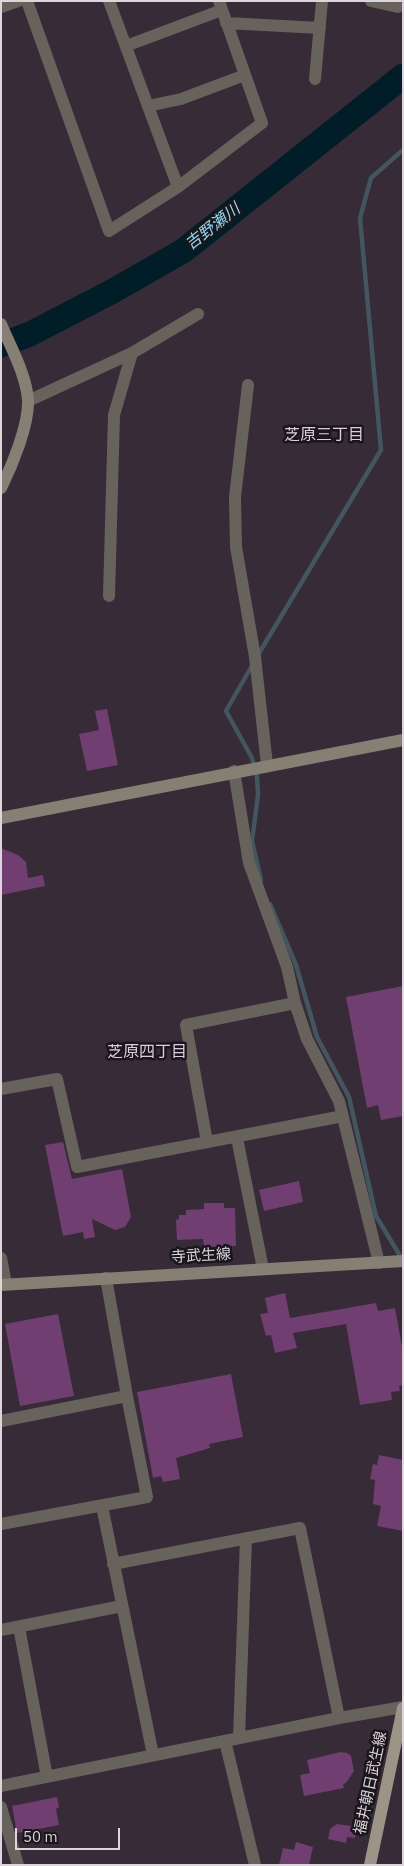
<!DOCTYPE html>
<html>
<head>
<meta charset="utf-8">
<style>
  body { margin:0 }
  #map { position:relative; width:404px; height:1866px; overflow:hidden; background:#372b37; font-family:"IBM Plex Sans",sans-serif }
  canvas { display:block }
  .frame { position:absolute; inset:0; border:2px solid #dcd5dc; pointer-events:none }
  .scale { position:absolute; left:15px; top:1828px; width:105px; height:22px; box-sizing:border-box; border:2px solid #dcd5dc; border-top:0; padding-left:6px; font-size:15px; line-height:18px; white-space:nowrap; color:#dcd5dc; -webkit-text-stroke:4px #1b161b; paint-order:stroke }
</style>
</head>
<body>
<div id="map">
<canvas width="404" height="1866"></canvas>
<div class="frame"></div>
<div class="scale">50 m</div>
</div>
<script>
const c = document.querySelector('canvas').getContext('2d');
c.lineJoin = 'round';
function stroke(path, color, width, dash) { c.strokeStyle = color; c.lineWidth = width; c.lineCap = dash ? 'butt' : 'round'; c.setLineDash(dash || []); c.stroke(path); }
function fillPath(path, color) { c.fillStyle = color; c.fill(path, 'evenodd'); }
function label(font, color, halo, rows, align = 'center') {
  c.font = font + ' "IBM Plex Sans","Noto Sans JP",sans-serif'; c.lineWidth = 5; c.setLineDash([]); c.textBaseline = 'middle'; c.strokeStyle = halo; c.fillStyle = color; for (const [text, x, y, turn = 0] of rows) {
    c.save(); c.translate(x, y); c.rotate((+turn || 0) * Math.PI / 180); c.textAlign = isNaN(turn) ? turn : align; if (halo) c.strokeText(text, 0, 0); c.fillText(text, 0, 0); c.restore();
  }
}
stroke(new Path2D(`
  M258 655 381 450 360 218 371 178 403 150
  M253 664 226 711 252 758 257 777 258 795 252 841 261 880
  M270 904 296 965 317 1037 349 1097 376 1216 402 1259`), '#43555e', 4.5);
stroke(new Path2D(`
  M1 345 30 334 113 291 183 251 403 76`), '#011e28', 25);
fillPath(new Path2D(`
  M107 709 118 765 87 771 79 734 99 730 95 711Z
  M1 848 18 855 26 862 28 878 43 875 45 886 1 895Z
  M403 986V1116L381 1120 378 1105 367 1108 346 997Z
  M63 1142 72 1179 122 1169 131 1217 125 1227 115 1230 92 1219 95 1237 84 1239 83 1232 63 1236 45 1145Z
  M299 1181 303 1202 264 1211 259 1190Z
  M204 1203H224V1208H235L236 1246 204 1247 203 1239 177 1240 176 1220 179 1219V1215H186V1210L204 1209Z
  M285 1293 290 1318 376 1303 378 1311 395 1308 403 1352V1385L399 1386 400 1391 391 1392 392 1400 360 1405 346 1324 293 1333 297 1348 275 1353 271 1335 266 1336 260 1314 268 1313 265 1298Z
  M58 1314 74 1396 20 1406 5 1324Z
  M231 1374 243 1437 209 1444 210 1448 176 1458 180 1479 163 1482 161 1476 153 1478 137 1392Z
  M379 1455 403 1460V1531L377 1526 381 1506 373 1504 375 1480 370 1479 373 1464 377 1465Z
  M340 1752 347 1753 351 1756 354 1771 346 1783 343 1784 344 1788 304 1796 300 1775 310 1773 307 1760Z
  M57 1797 59 1807 56 1809 59 1825 17 1833 12 1806Z
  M337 1824 357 1827 355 1838 347 1837 346 1843 328 1839 330 1829Z
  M296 1842 313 1847 309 1865H279L283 1848 294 1850Z`), '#703e71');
stroke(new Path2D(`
  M27 1 109 231 178 187 262 123 219 1
  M109 1 178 187
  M371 1 398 7
  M1 7 18 1
  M226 23 320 28
  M126 46 222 10
  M315 79 322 1
  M148 106 181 99 245 75
  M248 385 235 497 236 547 255 657 267 765
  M28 401 132 353 198 314
  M109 596 114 415 132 353
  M234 771 249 863 287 967 295 1003 307 1039 339 1101 379 1263
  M1 1089 57 1079 77 1167 343 1116
  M237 1138 263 1269
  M207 1142 186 1025 295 1003
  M1 1258 6 1284
  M1 1421 127 1396
  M102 1506 153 1755
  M1 1524 147 1497 127 1396 106 1278
  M113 1564 300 1528 339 1718
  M19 1627 47 1777
  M1 1630 122 1606
  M239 1737 246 1538
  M225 1741 255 1865
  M1 1786 339 1718 403 1707
  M1 1807 18 1865`), '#67635c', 12);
stroke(new Path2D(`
  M1 324C11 348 26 374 28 400 29 425 12 466 1 488
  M1 818 403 740
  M1 1285 403 1261`), '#857f74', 12);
stroke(new Path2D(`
  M370 1865 403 1708`), '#9c9486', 12);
label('15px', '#dcd5dc', '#1b161b', [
  ["寺武生線",201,1256,-3],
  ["福井朝日武生線",371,1783,-78]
]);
label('italic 16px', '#93d8f3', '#1b161b', [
  ["吉野瀬川",213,227,-38]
]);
label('16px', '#dccddc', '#1b161b', [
  ["芝原三丁目",324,435],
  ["芝原四丁目",147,1052]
]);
</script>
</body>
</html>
